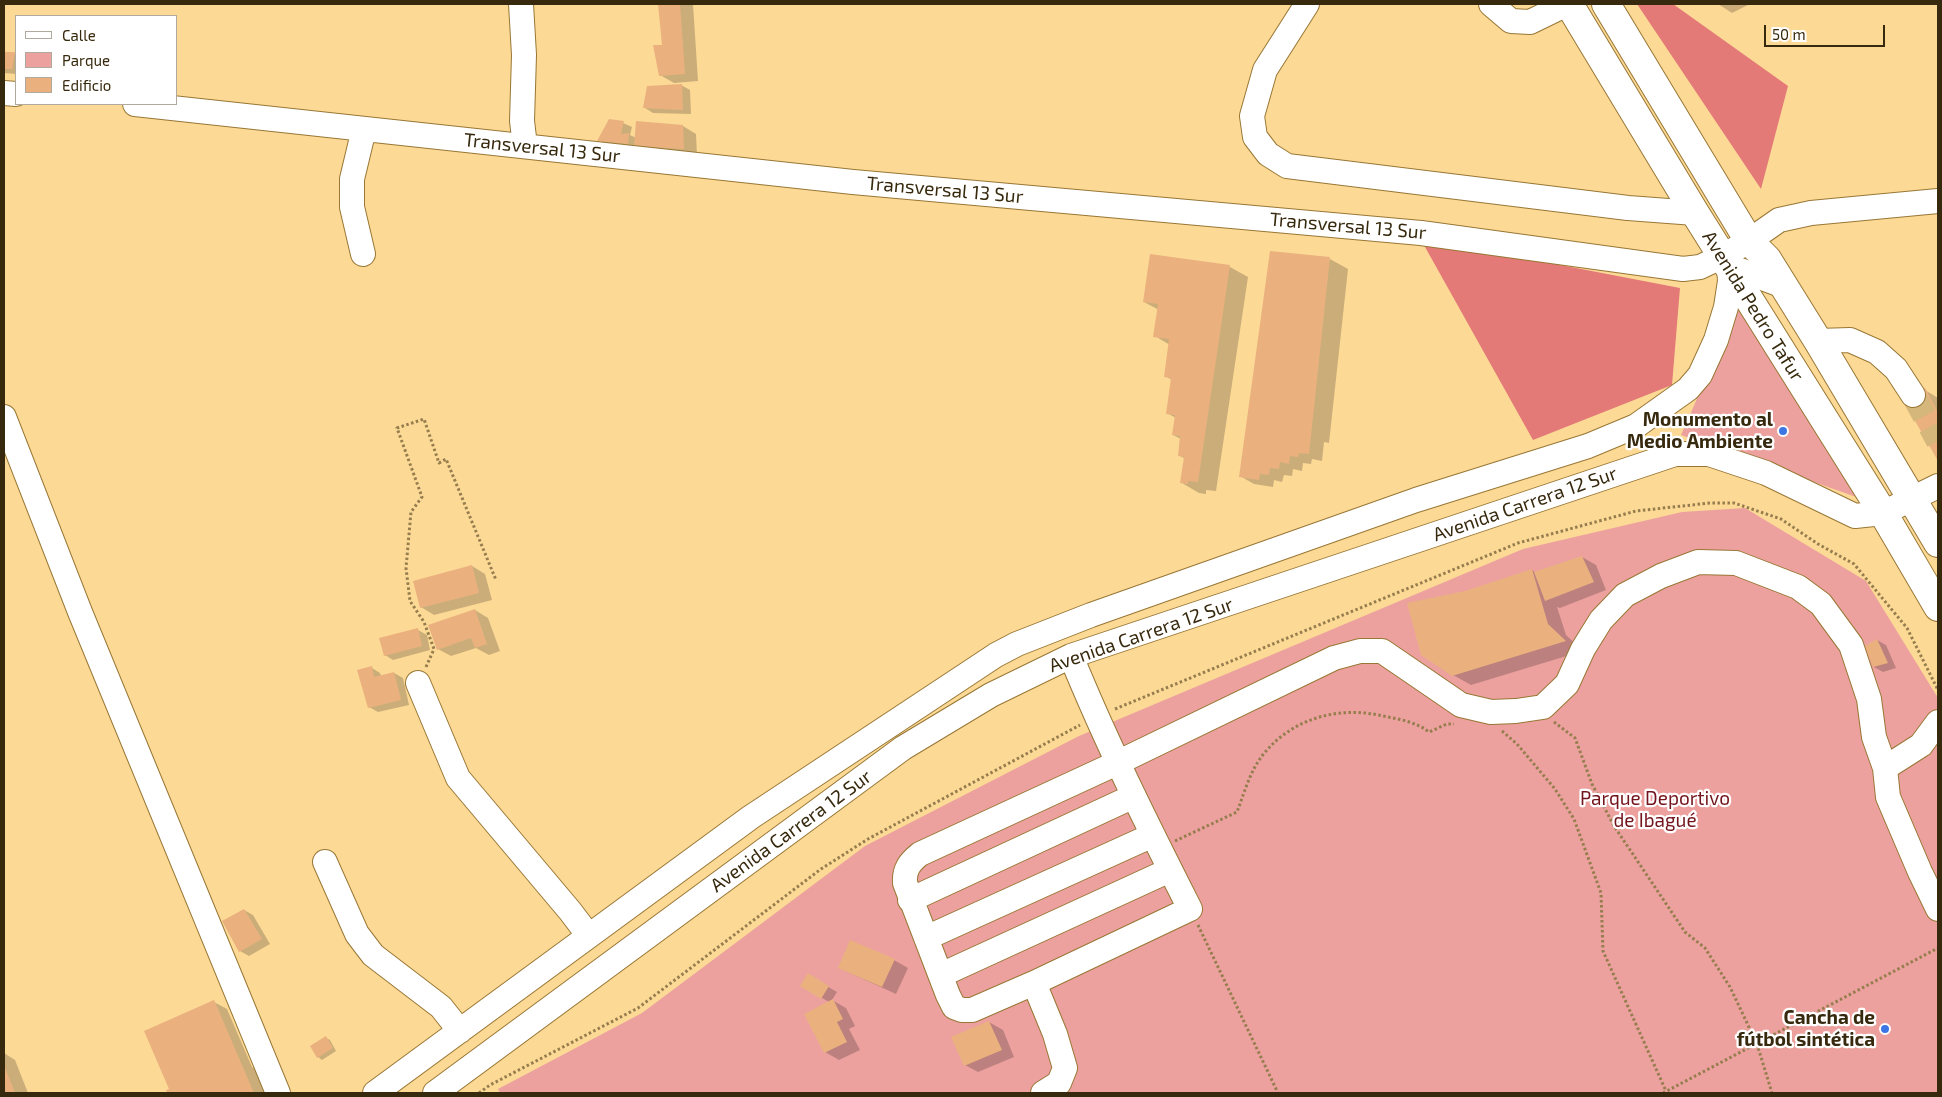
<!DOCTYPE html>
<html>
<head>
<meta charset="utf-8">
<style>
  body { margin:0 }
  #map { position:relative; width:1942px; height:1097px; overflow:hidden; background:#fdd996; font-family:"Exo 2",sans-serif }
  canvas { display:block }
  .frame { position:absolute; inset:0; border:5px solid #37290d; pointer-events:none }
  .legend { position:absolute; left:15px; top:15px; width:162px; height:90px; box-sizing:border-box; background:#fff; border:1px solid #afa99e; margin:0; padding:6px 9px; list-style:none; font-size:15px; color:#37290d }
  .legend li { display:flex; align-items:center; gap:10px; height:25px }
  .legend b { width:25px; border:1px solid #afa99e }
  .scale { position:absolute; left:1764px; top:25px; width:121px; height:22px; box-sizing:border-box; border:2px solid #37290d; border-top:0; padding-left:6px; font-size:15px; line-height:18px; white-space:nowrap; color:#37290d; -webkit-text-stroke:4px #fff; paint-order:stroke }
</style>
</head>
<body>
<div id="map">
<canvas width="1942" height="1097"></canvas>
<div class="frame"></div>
<ul class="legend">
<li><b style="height:6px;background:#fff"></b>Calle</li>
<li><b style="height:14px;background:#eca19e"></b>Parque</li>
<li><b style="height:14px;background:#eab17f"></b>Edificio</li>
</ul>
<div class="scale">50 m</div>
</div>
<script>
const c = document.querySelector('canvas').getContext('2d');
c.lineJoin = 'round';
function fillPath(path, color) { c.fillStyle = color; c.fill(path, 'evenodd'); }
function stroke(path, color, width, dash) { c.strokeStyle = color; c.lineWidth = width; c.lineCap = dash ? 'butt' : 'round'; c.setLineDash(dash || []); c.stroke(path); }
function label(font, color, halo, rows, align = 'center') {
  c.font = font + ' "Exo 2",sans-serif'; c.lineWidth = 4.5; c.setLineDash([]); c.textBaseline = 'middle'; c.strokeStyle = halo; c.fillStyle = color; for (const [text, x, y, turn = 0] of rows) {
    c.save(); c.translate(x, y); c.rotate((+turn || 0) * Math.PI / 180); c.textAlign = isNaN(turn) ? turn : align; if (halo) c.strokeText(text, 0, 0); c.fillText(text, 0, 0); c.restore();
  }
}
fillPath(new Path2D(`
  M1741 299 1859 498 1681 435Z
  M1745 508 1866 581 1938 698V1093H500L498 1089 642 1013 865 846 1079 736 1523 549 1682 512Z`), '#eca19e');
fillPath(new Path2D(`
  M1637 4H1673L1788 86 1761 189Z
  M1420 238 1680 288 1672 385 1533 440Z`), '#e37a78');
fillPath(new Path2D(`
  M659 4H693L698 81 674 83 660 75 664 46Z
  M1718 4H1750L1732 13Z
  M4 54H16V74L4 73Z
  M681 85 690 90 691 114 653 113 645 108Z
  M623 123 632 127 630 135 636 138 683 126 696 134 697 156 649 153 637 146V148L607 145 599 140Z
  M1330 259 1348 269 1329 443 1324 442 1322 461 1312 459 1311 464 1303 463 1302 471 1293 469 1292 476 1284 475 1282 482 1274 480 1273 487 1254 484 1240 476Z
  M1230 267 1248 277 1216 491 1206 490V494L1199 493 1182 483 1185 459 1179 455 1181 439 1173 435 1176 418 1167 413 1172 380 1165 376 1170 345 1155 336 1159 310 1144 302Z
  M1925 390 1938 398V458L1905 400Z
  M1582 557 1596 565 1606 590 1560 608 1557 607 1566 635 1583 651 1471 685 1453 675 1465 592 1532 570 1536 573Z
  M472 566 485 574 492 600 434 615 421 607Z
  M475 610 488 618 500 651 489 655 476 648 451 656 438 649Z
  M418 630 427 635 430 650 393 660 385 655Z
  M1877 640 1886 645 1896 668 1883 672 1874 667Z
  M372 668 380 673 381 676 394 673 403 678 409 705 378 712 369 707Z
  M244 910 253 915 270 944 249 956 240 951Z
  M894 960 908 968 896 994 839 968Z
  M808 975 837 992 832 1000 846 1008 855 1026 849 1029 860 1050 839 1060 825 1052 806 1014 829 1002 802 986Z
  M214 1002 227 1009 252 1067 257 1070 267 1093H169L168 1091 171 1089Z
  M989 1022 1003 1030 1014 1057 978 1072 965 1065Z
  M326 1038 330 1040 336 1051 322 1060 318 1057Z
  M4 1053 15 1060 28 1093H4Z`), '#0003');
fillPath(new Path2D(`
  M658 4H680L685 74 659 76 653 45H662Z
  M4 52H15L12 69H4Z
  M682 84 683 110 643 108 647 86Z
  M609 119 624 121 621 134 629 133 628 144 597 141Z
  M636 121 683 125 684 149 634 146Z
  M1270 251 1330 257 1309 454 1299 453 1298 457 1290 456 1289 464 1280 462 1279 469 1270 468 1269 475 1260 474 1259 480 1239 477Z
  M1150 254 1230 265 1198 482 1188 481V484L1180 483 1184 457 1178 456 1180 436 1172 435 1175 415 1166 414 1171 378 1164 377 1169 339 1153 337 1158 304 1143 302Z
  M1925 388 1938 412V461L1903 400Z
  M1582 556 1594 582 1545 601 1534 572Z
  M472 565 479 593 420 608 413 581Z
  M1532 569 1548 624 1566 641 1452 676 1421 655 1407 603 1465 591Z
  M475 609 487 644 475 648 471 638 437 650 428 625Z
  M418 628 422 646 384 656 379 638Z
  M1877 639 1888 663 1873 667 1865 646Z
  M372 666 374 677 394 672 401 700 368 708 357 670Z
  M244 909 262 939 239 952 222 921Z
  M850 940 895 959 882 987 838 968Z
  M808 973 829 986 821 999 800 986Z
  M833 999 843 1019 837 1022 847 1042 824 1053 804 1014Z
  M214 1000 254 1093H167L166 1090 169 1089 144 1031Z
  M989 1021 1002 1050 964 1066 951 1037Z
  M326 1036 333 1048 317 1058 310 1046Z
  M4 1065 15 1093H4Z`), '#eab17f');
stroke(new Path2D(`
  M1913 395 1938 441`), '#d5b67b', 24, [24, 12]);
const minor = new Path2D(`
  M521 4 524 55 522 121 525 146
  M1307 4 1265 70 1252 116 1255 137 1268 154 1287 166 1628 208 1695 213
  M1491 4 1511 21 1530 22 1567 4
  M4 93 16 94
  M135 104 853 182 1421 233 1683 269 1700 267 1723 256 1749 241 1779 220 1811 213 1938 201
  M363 254 352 207V179L364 129
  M1818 341 1850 340 1877 352 1896 369 1913 395
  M4 417 80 612 278 1093
  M1071 656C1106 742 1148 826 1190 909L1034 983 972 1010H962L954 1007 948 995 905 883C904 869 910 862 920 854L1117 763 1334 658 1360 651H1382L1461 705 1491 712 1516 711 1543 707 1567 684 1583 649 1601 620 1625 595 1661 576 1698 562 1736 563 1798 587 1821 604 1851 645 1869 699 1874 737 1885 768 1888 797 1920 872 1938 909
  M418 683 458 778 570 911 589 936
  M1885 768 1921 745 1938 722
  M325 862 357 934 373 955 441 1007 460 1031
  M910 900 1134 796
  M926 938 1153 835
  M941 975 1170 870
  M1034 983 1055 1034 1065 1068 1059 1083 1043 1093
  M375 1093 751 817 996 655 1017 644 1091 615 1416 500 1588 446 1636 426 1688 389 1700 375 1716 340 1726 307 1730 281 1729 266 1784 286
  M435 1093 903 748 991 695 1071 656 1675 454H1709L1766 473 1855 516 1883 513 1938 486`);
const major = new Path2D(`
  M1569 4 1695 213 1883 513 1938 607
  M1606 4 1749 241 1767 259 1818 341 1938 543`);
stroke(minor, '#987735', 26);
stroke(major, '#987735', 30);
stroke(new Path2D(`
  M426 667 434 649 424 622 410 601 406 568 411 512 422 497 397 428 424 419 439 463 446 459 496 580
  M1115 709 1518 543 1636 511 1710 503H1734L1781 519 1818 544 1854 564 1907 628 1938 690
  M1554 722 1575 738 1592 784 1614 826 1685 932 1705 948 1730 987 1757 1044 1772 1093
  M1502 731 1517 744 1555 789 1574 819 1601 893 1603 951 1666 1091
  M1175 841 1237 812C1245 791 1251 767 1267 750 1296 717 1341 706 1383 716 1399 719 1416 722 1429 732L1447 724H1454
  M1198 925 1278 1093
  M479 1093 490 1085 638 1008 821 869 868 839 1080 725
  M1663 1093 1938 948`), '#957d4e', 3, [2.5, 2.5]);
stroke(minor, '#fff', 24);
stroke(major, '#fff', 28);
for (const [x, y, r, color] of [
  [1783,431,5,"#3c75e4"],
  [1885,1029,5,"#3c75e4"]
]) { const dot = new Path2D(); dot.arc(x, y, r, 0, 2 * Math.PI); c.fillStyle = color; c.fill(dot); stroke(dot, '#fff', 2); }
label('19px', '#37290d', '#fff', [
  ["Transversal 13 Sur",542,148,6],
  ["Transversal 13 Sur",945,190,5],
  ["Transversal 13 Sur",1348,226,5],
  ["Avenida Pedro Tafur",1753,306,58],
  ["Avenida Carrera 12 Sur",1525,504,-19],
  ["Avenida Carrera 12 Sur",1141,635,-19],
  ["Avenida Carrera 12 Sur",791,831,-36]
]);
label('bold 19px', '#37290d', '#fff', [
  ["Monumento al",1773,420],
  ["Medio Ambiente",1773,442],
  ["Cancha de",1875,1018],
  ["fútbol sintética",1875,1040]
], 'right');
label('19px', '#73141c', '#fff', [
  ["Parque Deportivo",1655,799],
  ["de Ibagué",1655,821]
]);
</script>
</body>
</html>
